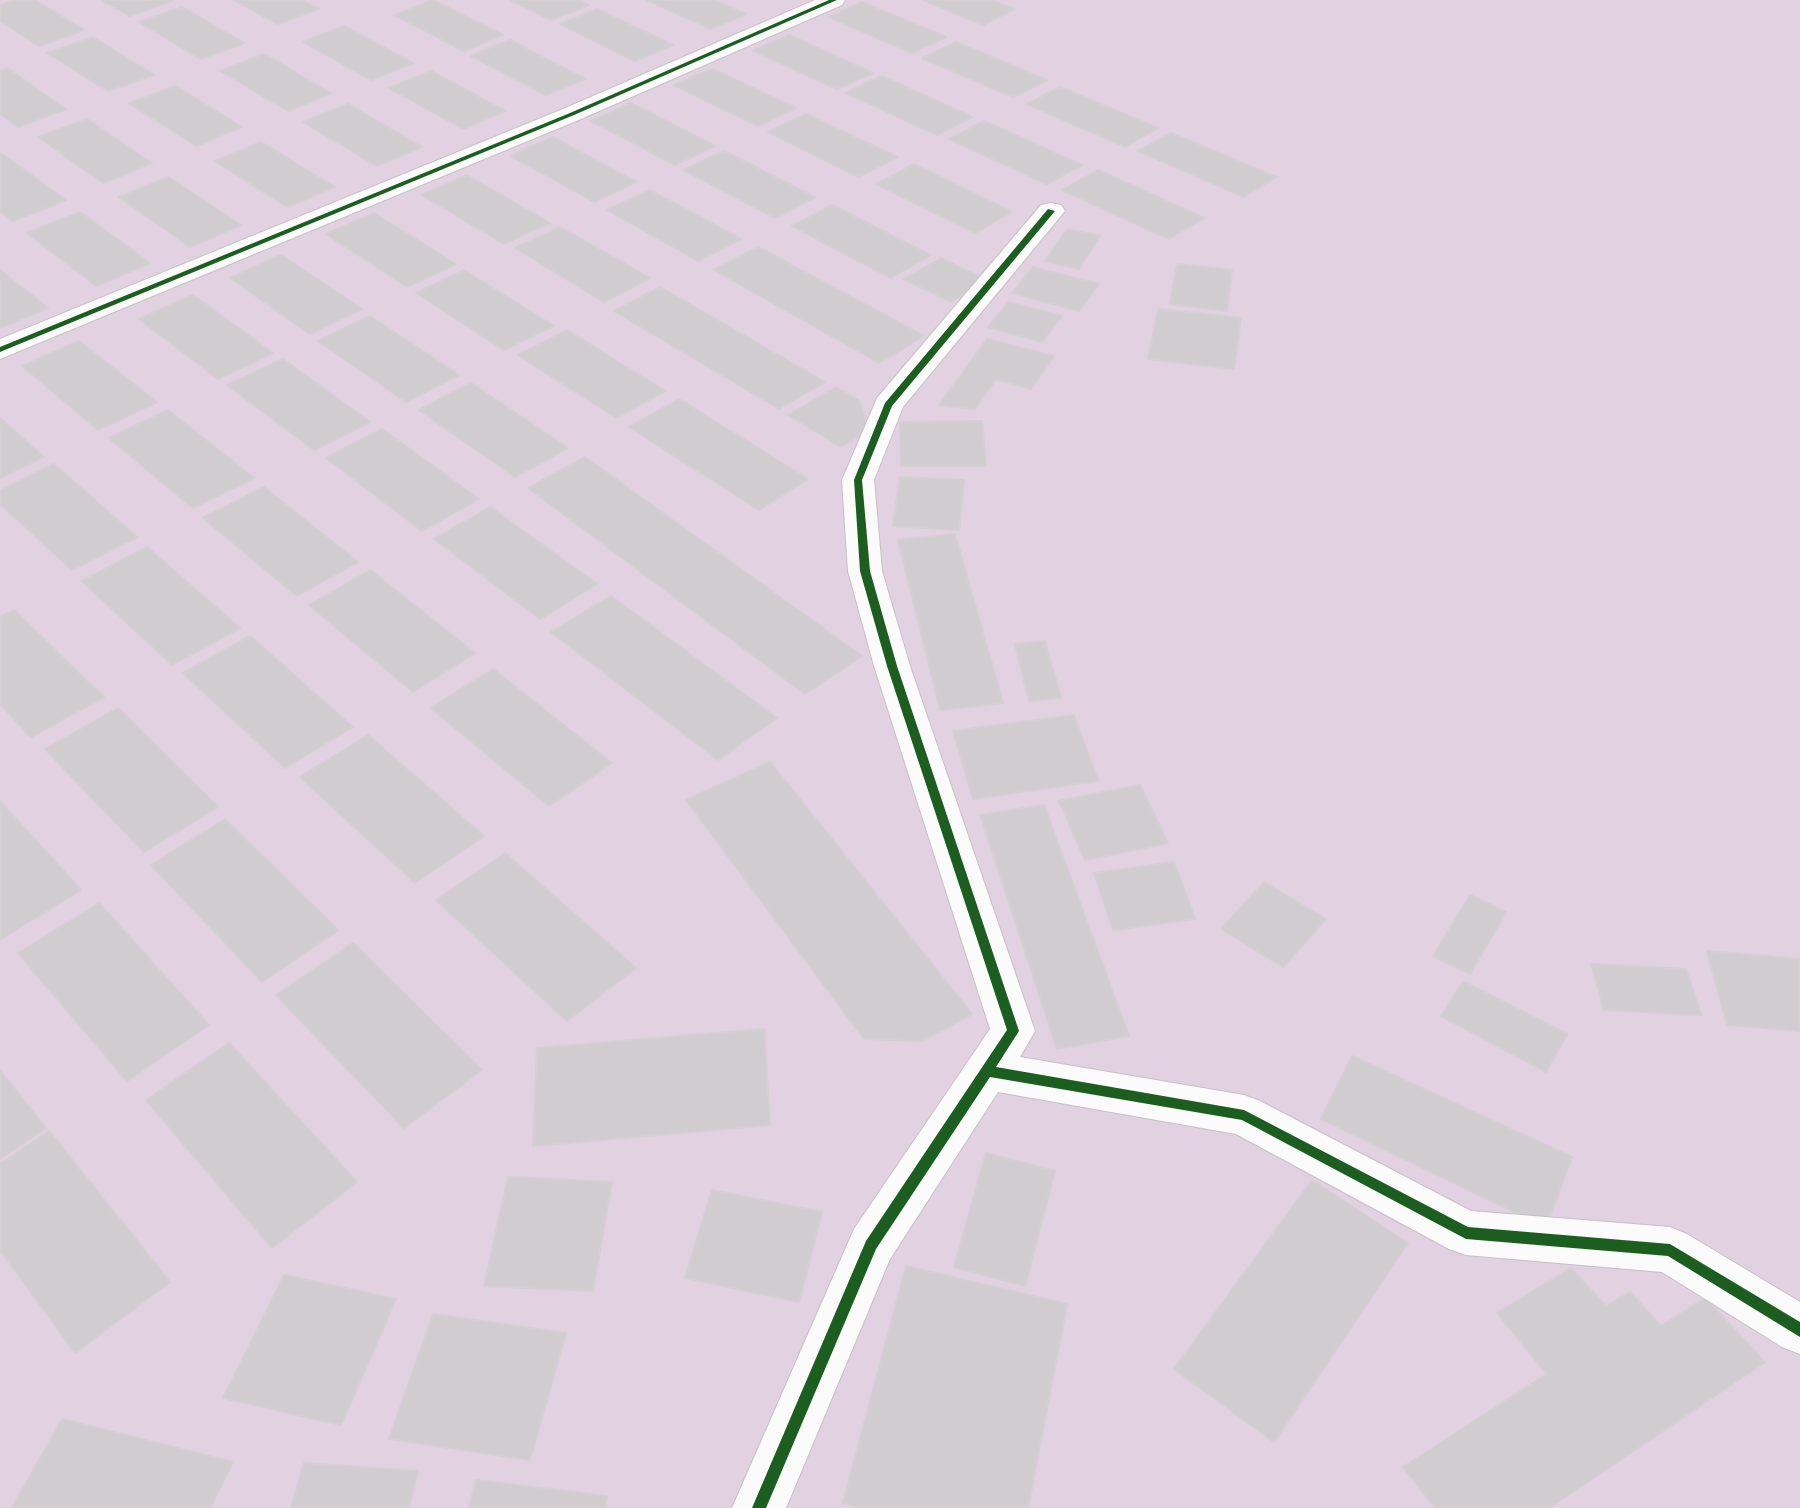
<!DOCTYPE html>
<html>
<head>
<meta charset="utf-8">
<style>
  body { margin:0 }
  canvas { display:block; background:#eae6e9 }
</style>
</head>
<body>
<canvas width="1800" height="1508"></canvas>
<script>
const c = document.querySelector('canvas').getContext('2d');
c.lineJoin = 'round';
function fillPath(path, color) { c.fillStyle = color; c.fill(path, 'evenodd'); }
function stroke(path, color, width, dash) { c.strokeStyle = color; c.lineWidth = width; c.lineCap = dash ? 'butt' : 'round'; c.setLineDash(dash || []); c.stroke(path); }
fillPath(new Path2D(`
  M0 0H1800V1508H0Z`), '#e1d1e1');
const building = new Path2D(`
  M14 0H35L84 30 39 46 0 21V5Z
  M102 0H170L172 1 129 16Z
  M234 0H302L319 9 277 24Z
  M433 0 503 35 464 51 394 15Z
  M511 0H579L589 5 551 20Z
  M647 0H714L746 14 711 29Z
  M923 0H991L1014 9 983 25Z
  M862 2 946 37 912 53 829 17Z
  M182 7 244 43 200 59 139 22Z
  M597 9 673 45 635 61 560 24Z
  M344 26 413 63 371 80 303 42Z
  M789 35 873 73 837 89 753 51Z
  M93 37 154 75 108 91 47 53Z
  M510 40 585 79 546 95 471 56Z
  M956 42 1047 80 1013 97 922 58Z
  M264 54 331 93 288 111 220 71Z
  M7 68 66 109 18 127 0 114V71Z
  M712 69 796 108 758 126 674 85Z
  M431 71 505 111 463 129 389 88Z
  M882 76 972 117 937 135 846 93Z
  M176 86 242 127 196 146 129 103Z
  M1060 87 1158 128 1125 147 1027 104Z
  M631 103 715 146 675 165 591 121Z
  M348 104 422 147 377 166 303 122Z
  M806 114 897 157 859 177 768 132Z
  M87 119 152 163 103 183 38 137Z
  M984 121 1082 165 1047 184 949 139Z
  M1171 133 1276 177 1244 197 1138 151Z
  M553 137 636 182 594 202 511 156Z
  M261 142 335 187 287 207 215 161Z
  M724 151 815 197 775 218 684 170Z
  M0 154H2L66 200 13 221 0 211Z
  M914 164 1012 212 975 233 876 184Z
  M1098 170 1204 218 1169 239 1062 190Z
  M467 175 550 223 504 244 422 195Z
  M169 177 241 225 190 247 119 197Z
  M650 190 741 239 698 261 607 210Z
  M832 205 931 255 891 278 792 226Z
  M80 212 150 263 96 286 27 233Z
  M374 213 456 264 407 287 326 234Z
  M560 227 650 278 604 302 515 248Z
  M1067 229 1100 236 1079 269 1045 261Z
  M758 247 924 336 879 363 714 270Z
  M281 255 362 309 310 334 230 278Z
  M941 258 986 280 951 302 904 279Z
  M1177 264 1232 270 1227 311 1170 304Z
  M1033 267 1099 284 1079 311 1012 293Z
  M0 270 48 308 0 328Z
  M464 270 554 326 504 350 416 293Z
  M660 287 825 382 779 409 614 311Z
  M193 295 273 353 218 379 139 319Z
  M1008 302 1062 316 1042 342 988 327Z
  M1158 309 1241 318 1234 369 1148 359Z
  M370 316 459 375 406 402 318 341Z
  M567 330 665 391 616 418 518 355Z
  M987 339 1054 356 1031 389 996 379 975 409 939 405Z
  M79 341 157 402 98 430 22 366Z
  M283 359 370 422 314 450 227 385Z
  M471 383 568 448 515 477 419 410Z
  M836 387 860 401 868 430 841 447 788 415Z
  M679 399 808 479 759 510 629 427Z
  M168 410 254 478 193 508 109 438Z
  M0 418 44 457 0 478Z
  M982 421 986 466H901L900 422Z
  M382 429 479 499 422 531 326 458Z
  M585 457 862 656 805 694 528 488Z
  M54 464 137 537 72 570 0 504V490Z
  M900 477 964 480 959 530 893 526Z
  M264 487 358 562 297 596 203 518Z
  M490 507 597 584 540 619 434 539Z
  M955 534 1003 703 940 710 898 540Z
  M147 547 240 628 172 665 82 581Z
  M370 570 475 653 413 692 309 605Z
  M611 596 777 718 718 760 551 632Z
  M14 610 104 697 31 737 0 704V617Z
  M250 636 353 727 285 768 183 673Z
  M1045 641 1061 698 1029 701 1015 644Z
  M493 669 612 763 549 806 431 708Z
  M118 708 218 807 144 852 45 749Z
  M1074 715 1098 781 973 799 953 731Z
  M368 735 484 836 415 883 300 777Z
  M770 762 972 1014 922 1041 864 1039 686 800Z
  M1140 785 1168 843 1085 860 1059 801Z
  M0 801 81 890 1 939H0Z
  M1044 805 1129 1036 1057 1049 980 815Z
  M225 819 338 930 262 982 151 865Z
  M505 853 636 968 567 1021 436 900Z
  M1174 862 1195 919 1113 930 1094 873Z
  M1264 882 1326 919 1283 967 1221 929Z
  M1470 895 1506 912 1470 974 1433 956Z
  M99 903 209 1025 127 1081 18 953Z
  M353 943 482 1070 404 1128 276 995Z
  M1707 951 1800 959V1031L1727 1025Z
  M1591 964 1686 969 1701 1015 1604 1010Z
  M1463 981 1567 1034 1546 1072 1441 1016Z
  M764 1029 770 1125 533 1146 537 1048Z
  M229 1043 357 1182 272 1248 146 1100Z
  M1352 1056 1572 1157 1546 1227 1321 1119Z
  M0 1070 46 1128 0 1159Z
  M49 1131 170 1282 75 1353 0 1250V1164Z
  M986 1153 1055 1171 1025 1286 954 1267Z
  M508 1177 612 1182 593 1291 484 1286Z
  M1312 1180 1408 1243 1274 1442 1174 1369Z
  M712 1190 822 1212 799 1302 685 1278Z
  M906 1266 1067 1304 1028 1508H860L843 1503Z
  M1571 1268 1606 1306 1630 1292 1661 1326 1705 1298 1765 1362 1549 1508H1435L1403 1467 1547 1374 1497 1313Z
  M284 1275 396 1299 341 1425 223 1398Z
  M433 1314 566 1333 530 1460 389 1439Z
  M62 1419 233 1462 210 1508H12Z
  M304 1463 418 1471 409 1508H291Z
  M476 1480 607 1496 605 1508H469Z`);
fillPath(building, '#d1cccf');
stroke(building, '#d3cfd2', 2);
const minor = new Path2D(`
  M815 0H845L842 5 581 119 0 359V339L563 109Z
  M1051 203 1061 205 1065 211 903 407 874 480 882 571 910 666 1035 1031 1020 1057 1244 1095 1260 1101 1471 1211 1670 1227 1687 1234 1800 1302V1354L1782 1347 1662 1272 1466 1255 1449 1249 1236 1134 998 1092 890 1259 786 1508H732L854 1229 990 1029 874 666 848 571 842 480 877 398 1041 205Z`);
stroke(minor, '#c6c1c5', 2);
fillPath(minor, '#fcfbfc');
fillPath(new Path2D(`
  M829 0H837L574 115 0 352V347L570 113Z
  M1048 209 1055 211 892 406 862 480 870 571 897 666 1019 1031 996 1067 1244 1110 1468 1227 1670 1244 1800 1322V1337L1668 1256 1466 1239 1242 1120 990 1077 876 1249 766 1508H752L866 1241 1007 1030 887 666 860 571 854 480 885 403Z`), '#1b5e20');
</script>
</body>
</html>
